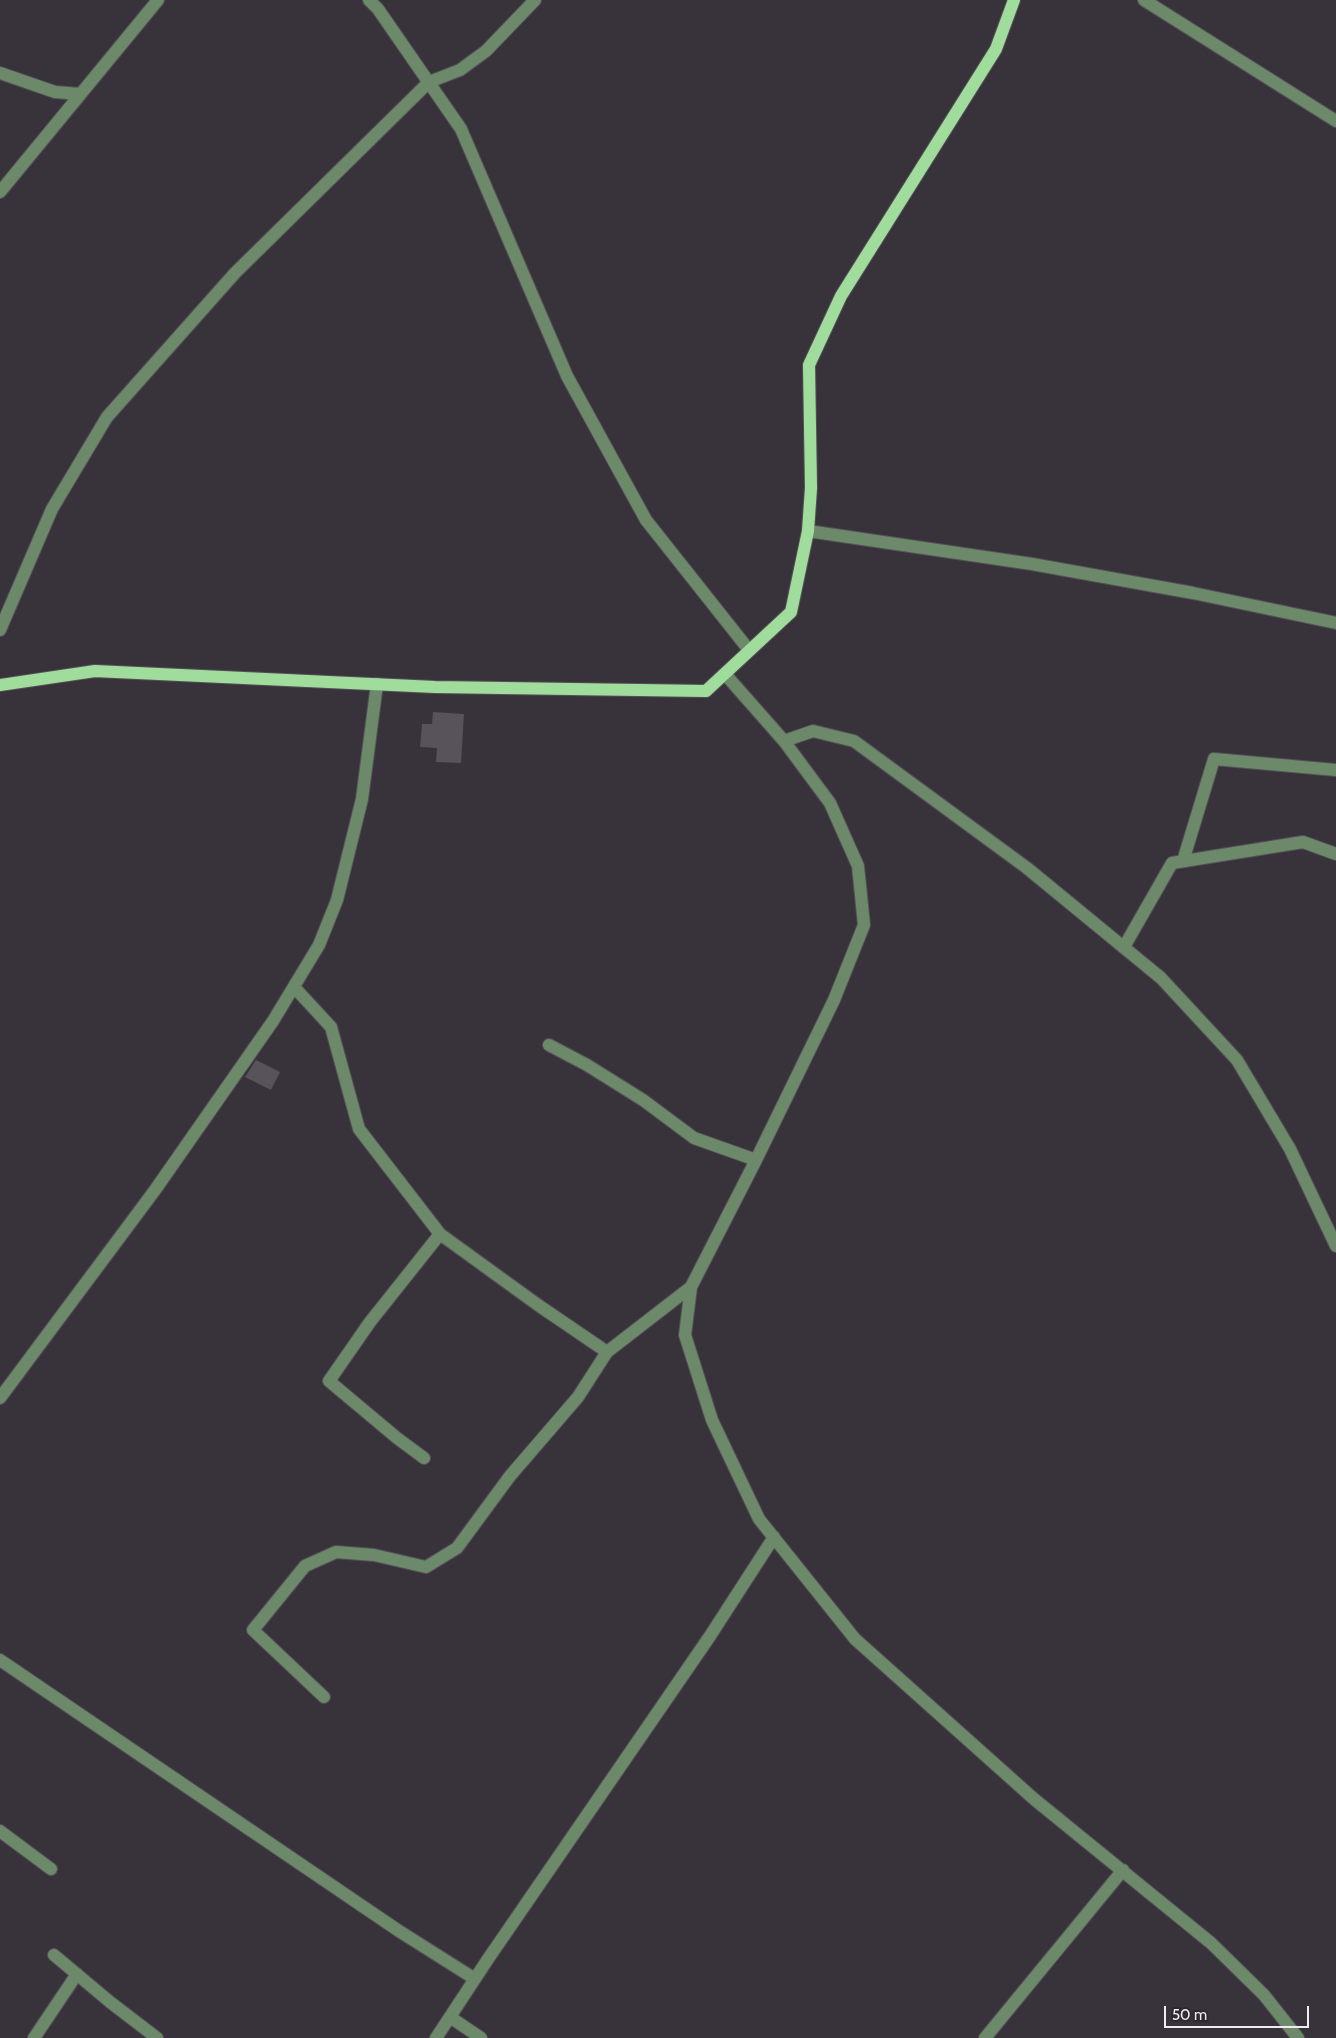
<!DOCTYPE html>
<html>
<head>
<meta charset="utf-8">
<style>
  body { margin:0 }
  #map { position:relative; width:1336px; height:2038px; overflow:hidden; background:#38323b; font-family:Cabin,sans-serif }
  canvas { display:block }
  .scale { position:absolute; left:1164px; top:2006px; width:145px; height:22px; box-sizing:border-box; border:2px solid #f0ecf2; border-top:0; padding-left:6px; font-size:15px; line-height:18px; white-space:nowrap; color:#f0ecf2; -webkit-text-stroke:4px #2e2931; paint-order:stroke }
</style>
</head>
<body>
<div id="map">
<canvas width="1336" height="2038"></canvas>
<div class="scale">50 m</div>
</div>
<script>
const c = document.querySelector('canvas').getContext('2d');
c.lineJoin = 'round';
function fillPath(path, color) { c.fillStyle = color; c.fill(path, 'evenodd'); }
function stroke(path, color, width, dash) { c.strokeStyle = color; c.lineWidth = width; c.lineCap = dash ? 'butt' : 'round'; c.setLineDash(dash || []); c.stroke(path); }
fillPath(new Path2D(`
  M433 712 464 714 461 763 436 762 437 748 420 747 422 724H432Z
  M256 1060 280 1072 271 1090 245 1077Z`), '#58525b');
const minor = new Path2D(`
  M369 0 378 9 461 129 567 376 646 520 749 650
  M1144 0 1336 121
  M0 73 55 92 80 94
  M0 192 158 0
  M808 531 1032 564 1193 593 1336 623
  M0 630 52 509 107 417 235 273 429 82 460 70 486 51 535 0
  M725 674 784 741 830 803 858 866 864 925 834 1000 756 1160 691 1287 685 1335 712 1420 759 1519 855 1639 1034 1799 1211 1943 1264 1995 1298 2038
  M784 741 813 731 854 741 1027 868 1161 978 1237 1060 1290 1149 1336 1246
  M1183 861 1214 759 1336 770
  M1124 947 1172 863 1303 842 1336 854
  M294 987 331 1027 359 1129 440 1234 538 1305 607 1352
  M549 1045 587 1065 643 1100 694 1138 756 1160
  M0 1398 155 1190 273 1021 319 945 337 900 362 799 377 684
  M424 1458 397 1438 329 1381 370 1322 440 1234
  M0 1660 399 1931 475 1979
  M324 1697 253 1630 305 1566 336 1552 374 1555 426 1567 457 1548 510 1476 578 1397 607 1352 691 1287
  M0 1831 51 1869
  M54 1955 110 2002 157 2038
  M450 2017 481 2038
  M34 2038 77 1974
  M436 2038 488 1959 710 1636 774 1537
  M985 2038 1123 1870`);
const major = new Path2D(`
  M0 685 95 671 435 687 706 691 791 612 808 531 811 488 809 365 841 296 996 49 1014 0`);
stroke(minor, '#555058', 14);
stroke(major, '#555058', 14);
stroke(minor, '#6c8969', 12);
stroke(major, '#a0dd9c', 12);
</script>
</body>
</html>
